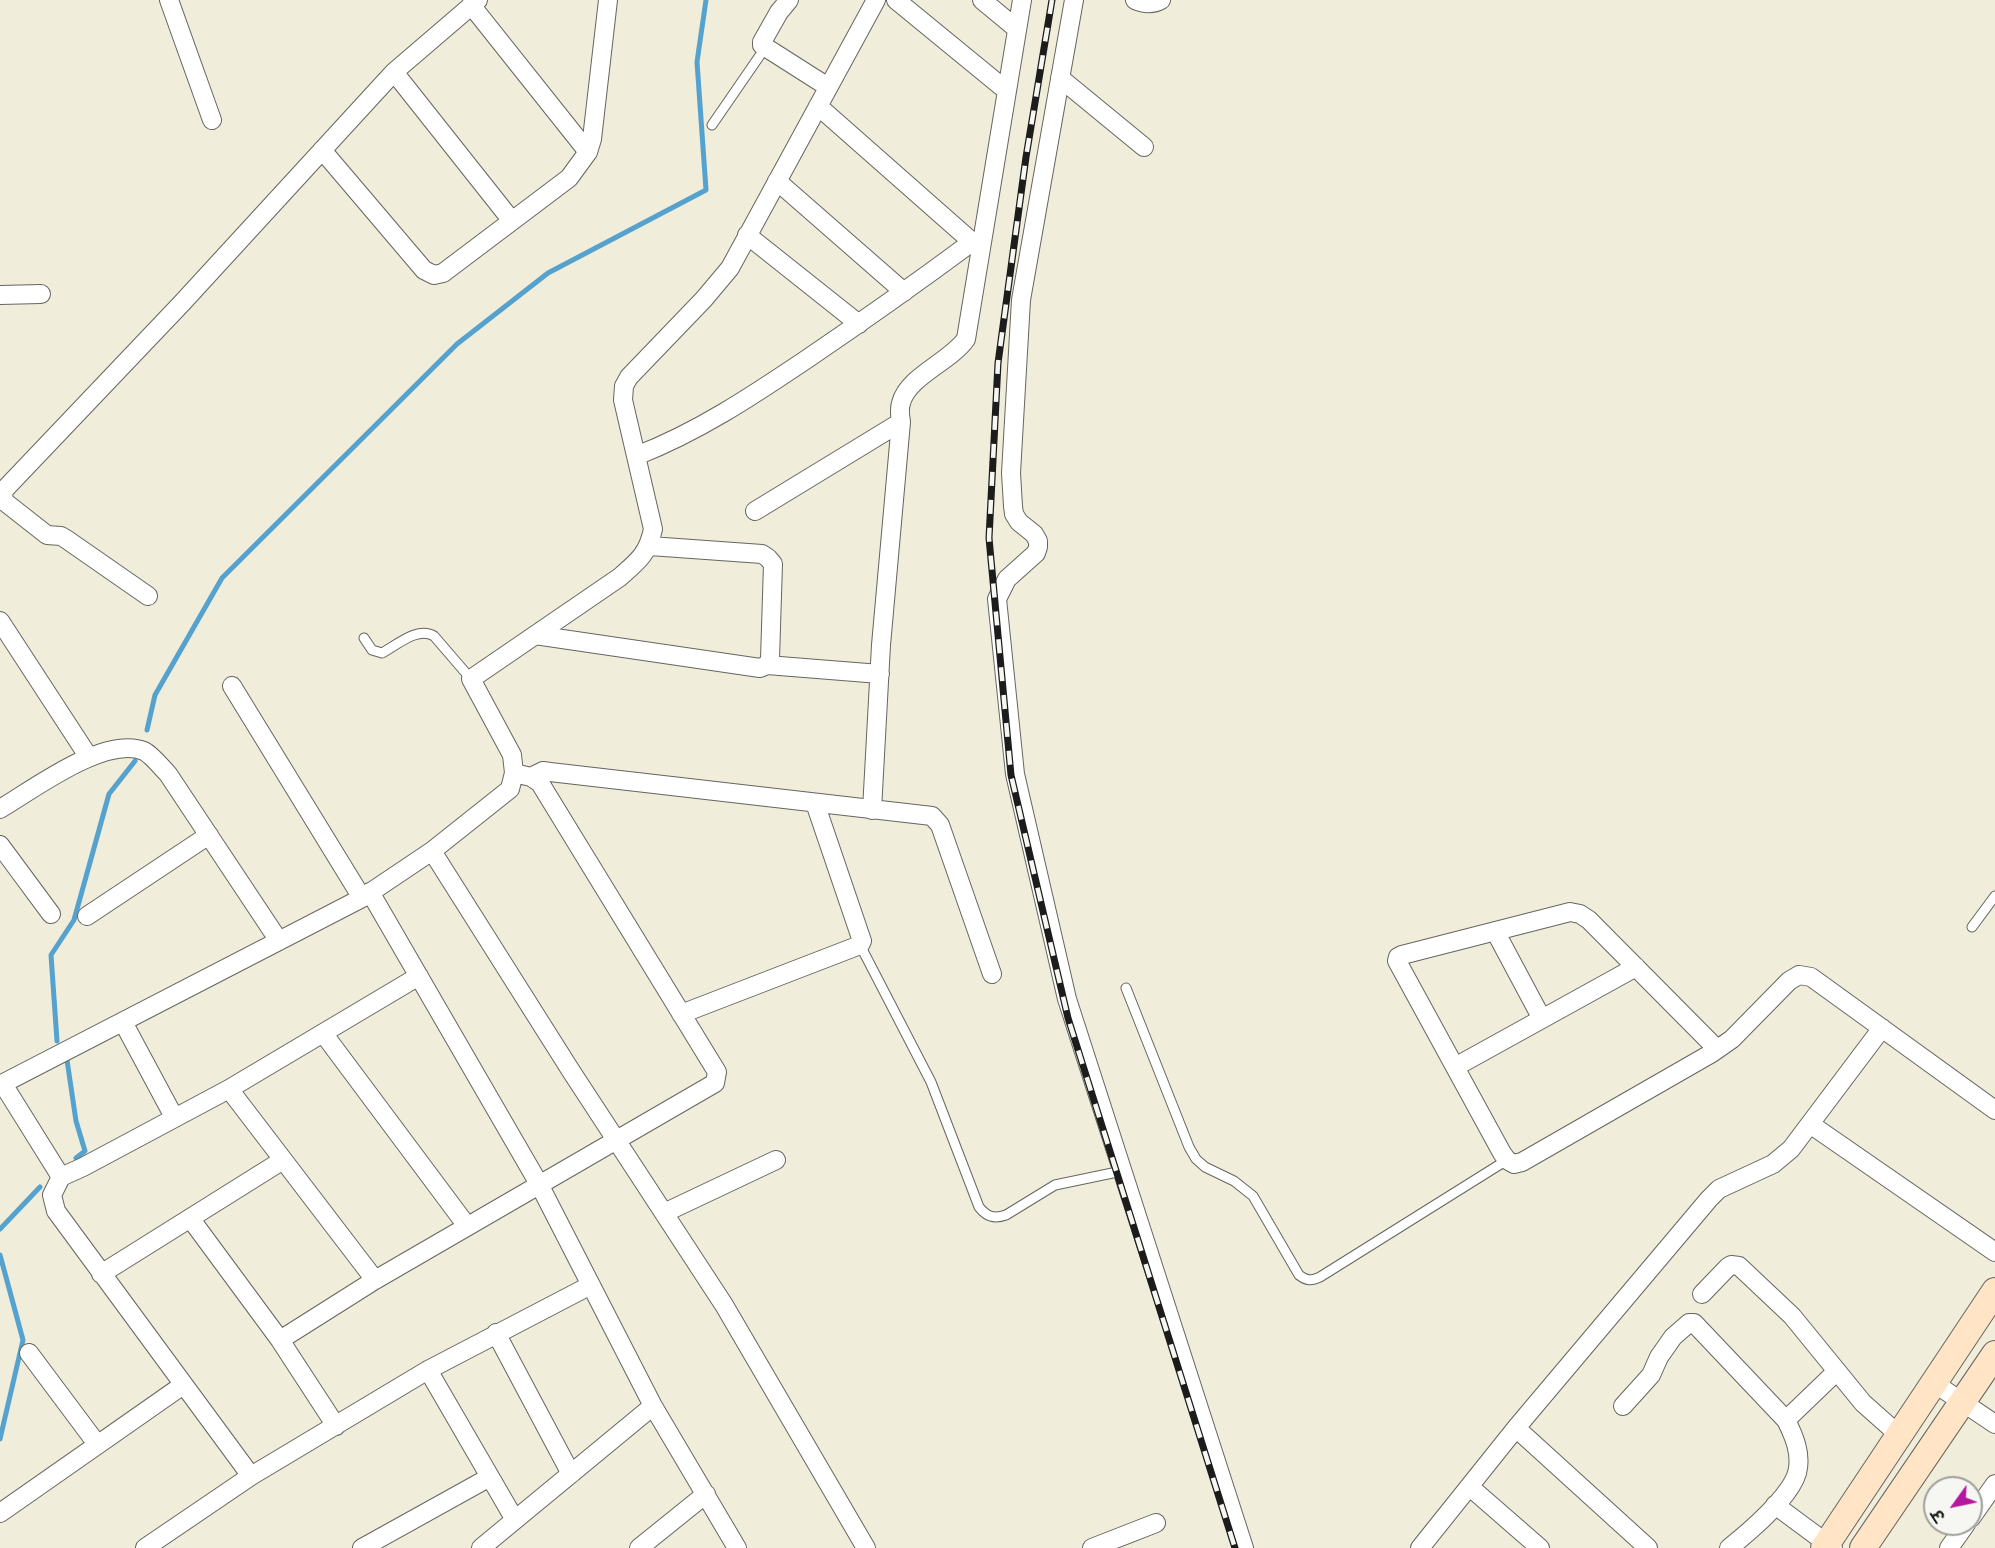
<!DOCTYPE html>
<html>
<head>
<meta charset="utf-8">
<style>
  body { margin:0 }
  #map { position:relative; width:1995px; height:1548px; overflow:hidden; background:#f0eddb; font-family:"Indie Flower","Playpen Sans Deva",sans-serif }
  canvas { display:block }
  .north { position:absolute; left:1923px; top:1476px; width:60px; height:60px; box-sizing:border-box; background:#f6f6f2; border:2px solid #9f9f9c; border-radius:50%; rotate:237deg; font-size:16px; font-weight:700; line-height:24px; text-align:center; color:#1c1c1c }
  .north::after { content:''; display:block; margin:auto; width:21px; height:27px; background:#b5179e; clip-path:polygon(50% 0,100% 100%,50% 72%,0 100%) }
</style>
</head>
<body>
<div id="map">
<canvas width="1995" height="1548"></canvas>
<div class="north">उ</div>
</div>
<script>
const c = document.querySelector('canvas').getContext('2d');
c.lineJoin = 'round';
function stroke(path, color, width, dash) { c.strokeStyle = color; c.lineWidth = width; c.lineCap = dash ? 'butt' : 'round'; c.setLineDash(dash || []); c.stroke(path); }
stroke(new Path2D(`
  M147 730 155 695 222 578 457 344 548 273 706 190 697 62 706 0
  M57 1041 51 955 74 920 109 794 135 761
  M67 1060 76 1121 85 1151 76 1158
  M0 1229 40 1187
  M0 1255 23 1340 0 1439`), '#55a2ce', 5);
const lane = new Path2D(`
  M712 125 765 48
  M364 638 372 650 382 653C397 645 418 626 434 636L471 679
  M1972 927 1995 896
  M860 945 931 1082 979 1207C987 1217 994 1219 1006 1215L1055 1185 1122 1171
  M1126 988 1189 1147 1196 1159 1205 1167 1234 1181 1253 1196 1299 1275C1307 1281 1311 1281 1320 1277L1507 1160`);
const street = new Path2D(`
  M169 0 212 120
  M789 0 779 12 762 42V45L828 87
  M896 0 1007 91
  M982 0 1017 29
  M1074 0 1021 300 1011 473 1013 506 1014 514 1019 522 1034 534 1038 541V547L1036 553 1007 579 997 599 1015 774 1067 999 1244 1548
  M1135 0C1144 4 1152 5 1161 0
  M471 5 588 152
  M394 72 512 221
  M1060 78 1144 147
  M818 106 979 248
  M322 150 424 270 434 275 443 273 569 178 588 152 592 139 608 0
  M777 181 904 292
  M747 235 859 324
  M0 295 41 294
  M636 456C698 432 752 396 807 359 863 321 918 282 972 242
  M755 511 901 422
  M148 596 66 539 61 536 47 535 5 502 3 497 4 490 182 303 394 72 478 0
  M0 621 88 756
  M535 635 760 668 767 665 770 659 773 564 768 558 762 554 650 546
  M767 665 880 674
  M232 686 362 898
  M531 777 543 771 550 772 932 816 940 825 992 974
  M0 809C34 789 105 735 144 751 152 755 161 767 168 774L279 941
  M872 810 881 645 901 422C900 416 899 409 901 403 908 376 950 362 966 339L1022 0
  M0 845 51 914
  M432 851 571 1071 724 1305 866 1548
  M370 892 539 1184 653 1406 737 1548
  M87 916 209 835
  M1495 931 1542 1019
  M681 1014 860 945 862 941 815 803
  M123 1022 174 1117
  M323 1033 467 1226
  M1717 1049 1589 920 1580 914 1570 912 1402 955 1398 957 1397 961 1502 1153 1507 1160 1514 1164 1522 1162 1712 1053 1732 1039 1789 981 1799 975 1811 977 1995 1110
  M1455 1067 1636 967
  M3 1084 61 1177 52 1195 56 1211 251 1476
  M0 1085 362 898 432 851 510 789 514 773 512 755 471 679 620 577C638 561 648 554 653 529L623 400 624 386 629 377 704 299 730 268 876 0
  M229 1089 375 1280
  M1810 1124 1995 1252
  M61 1177 83 1167 229 1089 419 976
  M664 1213 776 1160
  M190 1218 280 1340 336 1426
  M101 1274 283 1160
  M1702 1294 1728 1267 1731 1265 1739 1266 1792 1316 1863 1403 1899 1435
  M496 1333 571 1474
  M280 1340 375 1280 715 1083 717 1072 540 783 531 777 514 773
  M29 1353 97 1444
  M428 1370 515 1520
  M1934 1383 1995 1424
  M1623 1406 1651 1375 1659 1357 1673 1337 1689 1323H1694L1786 1420C1794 1436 1802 1454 1797 1473 1790 1497 1749 1532 1729 1548
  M1786 1420 1837 1371
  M1516 1428 1709 1199 1719 1189 1773 1164 1791 1149 1882 1028
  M1470 1487 1540 1548
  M1775 1505 1833 1548
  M0 1513 183 1385
  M1971 1518 1995 1484
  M145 1548 251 1476 428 1370 591 1285
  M362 1548 490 1477
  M481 1548 653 1406
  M639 1548 706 1494
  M1092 1548 1156 1523
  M1420 1548 1516 1428 1648 1548
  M1949 1548 1966 1524`);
const secondary = new Path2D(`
  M1824 1548 1995 1291
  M1863 1548 1995 1354`);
stroke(lane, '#66655f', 11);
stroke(street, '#66655f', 20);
stroke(secondary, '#66655f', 28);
stroke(lane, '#fff', 9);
stroke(street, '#fff', 18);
stroke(secondary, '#ffe4c6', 26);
const rail = new Path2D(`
  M1052 0 1026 157 998 363 989 538 1011 775 1068 1018 1235 1548`);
stroke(rail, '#1c1c1c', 7);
stroke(rail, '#f6f6f2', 4.5, [14]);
</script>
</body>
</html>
